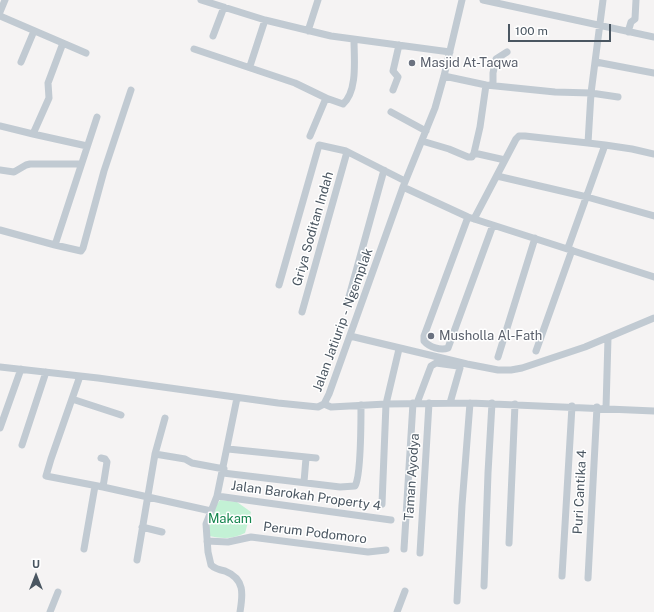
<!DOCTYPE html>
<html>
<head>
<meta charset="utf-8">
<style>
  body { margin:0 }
  #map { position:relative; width:654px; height:612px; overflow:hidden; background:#f5f3f3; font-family:"Public Sans",sans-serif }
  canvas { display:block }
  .north { position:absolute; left:16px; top:556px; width:40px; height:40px; -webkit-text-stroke:3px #fff; paint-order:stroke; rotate:0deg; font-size:11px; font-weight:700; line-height:16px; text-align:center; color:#4a5661 }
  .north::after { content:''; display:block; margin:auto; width:14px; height:18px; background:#4a5661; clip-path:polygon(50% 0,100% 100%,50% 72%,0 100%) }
  .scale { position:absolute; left:508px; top:24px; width:103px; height:18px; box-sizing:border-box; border:2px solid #4a5661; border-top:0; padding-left:5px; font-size:12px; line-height:14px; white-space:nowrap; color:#4a5661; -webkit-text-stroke:3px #fff; paint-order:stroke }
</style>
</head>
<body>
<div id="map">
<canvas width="654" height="612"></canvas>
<div class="north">U</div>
<div class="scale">100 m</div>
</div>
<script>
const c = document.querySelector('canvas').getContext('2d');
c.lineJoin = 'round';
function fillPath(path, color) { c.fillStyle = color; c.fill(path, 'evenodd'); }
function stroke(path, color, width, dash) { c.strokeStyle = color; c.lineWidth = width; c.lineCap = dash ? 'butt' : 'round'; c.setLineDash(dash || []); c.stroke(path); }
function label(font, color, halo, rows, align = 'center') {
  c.font = font + ' "Public Sans",sans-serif'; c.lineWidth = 3; c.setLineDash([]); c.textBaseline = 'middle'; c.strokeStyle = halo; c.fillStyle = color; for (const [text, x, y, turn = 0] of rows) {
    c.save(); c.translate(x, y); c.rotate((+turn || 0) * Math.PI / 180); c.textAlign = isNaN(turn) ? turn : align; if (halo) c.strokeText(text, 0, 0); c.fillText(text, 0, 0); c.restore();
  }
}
fillPath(new Path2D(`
  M220 500 237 502 251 512 245 533C233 539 223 539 209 536 208 523 212 510 220 500Z`), '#c3f1d5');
stroke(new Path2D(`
  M201 0 265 20 331 36 450 52
  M483 0 654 37
  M0 12 5 0
  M0 16 86 53
  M308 31 318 0
  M628 32 631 22 635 19 636 0
  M213 36 224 7
  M194 49 295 83 326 98
  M21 62 34 31
  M596 62 654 73
  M250 66 265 20
  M444 76 486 85 555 92 591 93 618 97
  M493 85V73L496 59 507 52
  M393 90 398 77 393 71 399 45
  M391 112 426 131
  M0 126 33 134 49 98 48 83 63 43
  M33 134 87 146
  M310 136 326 98 343 104C358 91 354 58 354 40
  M422 141 449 149 468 157H472L474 153 480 127 486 85
  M605 145 632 149 654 154
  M474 153 505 160
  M0 170 14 172 26 165 30 164H81
  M497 176 587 197 654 216
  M403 187 468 217 654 277
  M468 217 424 336V341C429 347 441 351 448 348L493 225
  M474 219 516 139 519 136H525L588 143 591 93 603 0
  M0 230 55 245 81 251 83 248 104 171 131 90
  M55 245 97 117
  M568 248 605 145 588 143
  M279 285 319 145 346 151 405 181
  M347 304 384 170
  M302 312 347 152
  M350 336 467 364 498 370H511L522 368 585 347 654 318
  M536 351 572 250
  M498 357 535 238
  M0 367 98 378 278 403 318 407 324 404 329 394 403 187 435 108 444 76 462 0
  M80 376 51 459 46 476 103 487 211 511
  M237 398 217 496 206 524 208 552 211 565C215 569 220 570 225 571 245 579 243 594 240 612
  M72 399 121 415
  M417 403 431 366 436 363 458 366 460 368 450 403
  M324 404 331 407 386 404 470 403 654 411
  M606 408 608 338
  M0 428 21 369
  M22 445 46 372
  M228 449 316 458
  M155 454 165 418
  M101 458 105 459 107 462 103 487
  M223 473 340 487 355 486C361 476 361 420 361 405
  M304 482 306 458
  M217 496 391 520
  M382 504 386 404 399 349
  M142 527 162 532
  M207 541 228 542 251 537 368 552 386 550
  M509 543 515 404
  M84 549 95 486
  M404 549 413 403
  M420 553 429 403
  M137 560 155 454 185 459 192 463 224 469
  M562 576 572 406
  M588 578 597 407
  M484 586 488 473 492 403
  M457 601 462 505 470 403
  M50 612 58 592
  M397 612 405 591`), '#c1cad2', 7);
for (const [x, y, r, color] of [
  [412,63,4,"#6b7280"],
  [431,336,4,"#6b7280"]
]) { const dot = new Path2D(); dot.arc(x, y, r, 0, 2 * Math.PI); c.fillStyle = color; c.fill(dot); stroke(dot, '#fff', 1.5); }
label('13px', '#5b616d', '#fff', [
  ["Masjid At-Taqwa",420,63],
  ["Musholla Al-Fath",439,336]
], 'left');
label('13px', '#4a5661', '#fff', [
  ["Griya Soditan Indah",313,229,-74],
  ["Jalan Jatiurip - Ngemplak",343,320,-70],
  ["Taman Ayodya",412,477,-86],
  ["Puri Cantika 4",580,492,-87],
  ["Jalan Barokah Property 4",306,496,8],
  ["Perum Podomoro",315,533,7]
]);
label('13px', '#17864f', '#fff', [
  ["Makam",230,519]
]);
</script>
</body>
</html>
